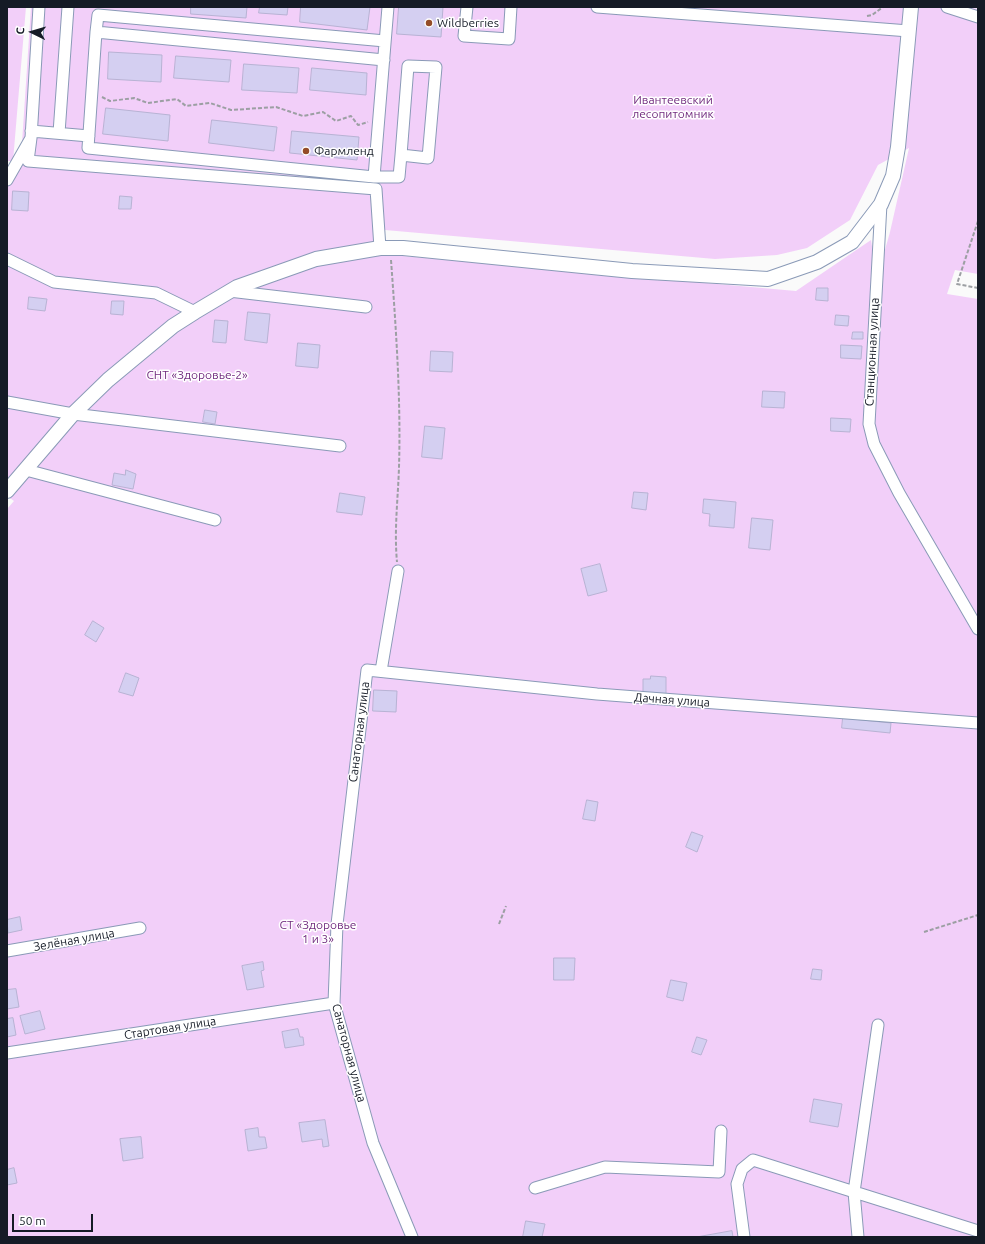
<!DOCTYPE html>
<html>
<head>
<meta charset="utf-8">
<style>
  body { margin:0 }
  #map { position:relative; width:985px; height:1244px; overflow:hidden; background:#fafafa; font-family:Ubuntu,sans-serif }
  canvas { display:block }
  .frame { position:absolute; inset:0; border:8px solid #151b26; pointer-events:none }
  .north { position:absolute; left:12px; top:12px; width:40px; height:40px; -webkit-text-stroke:3px #fff; paint-order:stroke; rotate:275deg; font-size:11px; font-weight:700; line-height:16px; text-align:center; color:#151b26 }
  .north::after { content:''; display:block; margin:auto; width:14px; height:18px; background:#151b26; clip-path:polygon(50% 0,100% 100%,50% 72%,0 100%) }
  .scale { position:absolute; left:12px; top:1214px; width:81px; height:18px; box-sizing:border-box; border:2px solid #151b26; border-top:0; padding-left:5px; font-size:12px; line-height:14px; white-space:nowrap; color:#151b26; -webkit-text-stroke:3px #fff; paint-order:stroke }
</style>
</head>
<body>
<div id="map">
<canvas width="985" height="1244"></canvas>
<div class="frame"></div>
<div class="north">С</div>
<div class="scale">50 m</div>
</div>
<script>
const c = document.querySelector('canvas').getContext('2d');
c.lineJoin = 'round';
function fillPath(path, color) { c.fillStyle = color; c.fill(path, 'evenodd'); }
function stroke(path, color, width, dash) { c.strokeStyle = color; c.lineWidth = width; c.lineCap = dash ? 'butt' : 'round'; c.setLineDash(dash || []); c.stroke(path); }
function label(font, color, halo, rows, align = 'center') {
  c.font = font + ' Ubuntu,sans-serif'; c.lineWidth = 3; c.setLineDash([]); c.textBaseline = 'middle'; c.strokeStyle = halo; c.fillStyle = color; for (const [text, x, y, turn = 0] of rows) {
    c.save(); c.translate(x, y); c.rotate((+turn || 0) * Math.PI / 180); c.textAlign = isNaN(turn) ? turn : align; if (halo) c.strokeText(text, 0, 0); c.fillText(text, 0, 0); c.restore();
  }
}
fillPath(new Path2D(`
  M7 7H26L13 161 21 158 31 7H970L978 9V274L955 270 947 294 978 299V1237H7V509L14 501 7 496V173L13 161H7ZM909 148 890 232 877 278 871 240 796 291 381 254 385 230 715 259 777 255 807 248 850 220 878 165Z`), '#f2cff9');
const building = new Path2D(`
  M191 7H247L246 18 191 14Z
  M260 7H288L287 15 259 13Z
  M301 7H370L367 30 300 22Z
  M399 7H443L441 37 397 34Z
  M109 52 162 55 161 82 108 79Z
  M176 56 231 60 229 82 174 78Z
  M244 64 299 68 297 93 242 90Z
  M312 68 367 73 366 95 310 90Z
  M106 108 170 115 168 141 103 134Z
  M212 120 277 127 274 151 209 143Z
  M292 131 359 137 357 160 290 153Z
  M13 191 29 192 28 211 12 210Z
  M120 196 132 197 131 209H119Z
  M817 288H828V301L816 300Z
  M29 297 47 299 45 311 28 309Z
  M112 301H124L123 315 111 314Z
  M248 312 270 314 267 343 245 340Z
  M836 315 849 316 848 326 835 325Z
  M215 320 228 321 226 343 213 342Z
  M853 332H863V339H852Z
  M298 343 320 345 318 368 296 366Z
  M841 345 862 346 861 359 841 358Z
  M431 351 453 352 452 372 430 371Z
  M763 391 785 392 784 408 762 407Z
  M205 410 217 412 215 424 203 422Z
  M831 418 851 419 850 432 831 431Z
  M425 426 445 428 442 459 422 457Z
  M126 470 136 474 133 489 112 485 114 473 125 475Z
  M634 492 648 493 646 510 632 508Z
  M340 493 365 497 362 515 337 512Z
  M704 499 736 502 734 528 709 526 710 514 703 513Z
  M752 518 773 520 770 550 749 548Z
  M600 564 607 591 588 596 581 569Z
  M93 621 104 628 96 642 85 635Z
  M126 673 139 678 133 696 119 692Z
  M651 676 666 677V697L643 696V679H650Z
  M374 690 397 691 396 712 373 711Z
  M843 718 891 723 890 733 842 728Z
  M587 800 598 802 595 821 583 819Z
  M692 832 703 836 697 852 686 847Z
  M20 917 22 930 8 933 7 920Z
  M554 958H575L574 980H554Z
  M263 962 264 970 261 971 264 987 247 990 242 966Z
  M813 969 822 970 821 980 811 979Z
  M671 980 687 983 683 1001 667 997Z
  M16 989 19 1007 7 1009V990Z
  M40 1011 45 1029 25 1034 20 1016Z
  M13 1018 16 1035 7 1037V1019Z
  M298 1029 300 1037H303L304 1045 285 1048 282 1032Z
  M697 1037 707 1040 701 1055 692 1052Z
  M814 1099 842 1104 838 1127 810 1122Z
  M325 1120 329 1146 323 1147 322 1139 302 1142 299 1123Z
  M258 1128 259 1137H265L267 1148 248 1151 245 1130Z
  M141 1137 143 1158 123 1161 120 1139Z
  M14 1168 17 1183 7 1185V1170Z
  M526 1221 545 1224 542 1237H523Z
  M732 1231 733 1237H697Z`);
fillPath(building, '#d4cff1');
stroke(building, '#b8b3d4', 1);
const minor = new Path2D(`
  M467 7 464 36 509 39 511 7
  M597 7 909 31
  M947 7 978 17
  M96 32 98 15 385 41
  M384 60 96 32 88 148 374 177 388 7
  M31 131 89 136
  M59 133 68 7
  M31 138 28 161 376 189 380 248
  M374 177H399L401 155 428 158 436 67 408 66 401 155
  M7 180 31 138 39 7
  M881 204 869 424 874 444 899 493 978 629
  M7 259 54 282 156 293 195 312
  M229 291 366 307
  M7 402 73 414 340 446
  M26 470 215 520
  M381 671 398 571
  M7 951 140 928
  M7 1053 334 1003
  M535 1188 605 1167 719 1172 721 1131
  M412 1237 373 1143 334 1003 337 924 367 670 597 694 978 723
  M744 1237 737 1184 742 1169 753 1160 978 1231
  M858 1237 854 1192 878 1025`);
const major = new Path2D(`
  M7 491 73 414 108 380 173 326 195 312 237 287 316 259 380 248H403L632 271 768 279 817 262 852 242 881 204 893 176 898 147 911 7`);
stroke(minor, '#8a9ab7', 13);
stroke(major, '#8a9ab7', 16);
stroke(new Path2D(`
  M867 16 872 15 883 7
  M102 97 110 101 134 98 148 103 177 99 186 106 210 103 231 110 276 107 303 116 323 112 336 121 351 116 358 125 368 122
  M978 221 957 284 978 288
  M391 260C396 329 401 399 399 467 398 499 394 530 397 562
  M499 924 506 906
  M924 932 978 915`), '#9c9fa3', 2, [4, 2]);
stroke(minor, '#fff', 11);
stroke(major, '#fff', 14);
for (const [x, y, r, color] of [
  [429,23,4,"#944c28"],
  [306,151,4,"#944c28"]
]) { const dot = new Path2D(); dot.arc(x, y, r, 0, 2 * Math.PI); c.fillStyle = color; c.fill(dot); stroke(dot, '#fff', 1.5); }
label('12px', '#151b26', '#fff', [
  ["Wildberries",437,23],
  ["Фармленд",314,151]
], 'left');
label('12px', '#712b7f', '#fff', [
  ["Ивантеевский",673,100],
  ["лесопитомник",673,114],
  ["СНТ «Здоровье-2»",197,375],
  ["СТ «Здоровье",318,925],
  ["1 и 3»",318,939]
]);
label('12px', '#151b26', '#fff', [
  ["Станционная улица",872,352,-87],
  ["Дачная улица",672,700,4],
  ["Санаторная улица",359,732,-83],
  ["Зелёная улица",74,940,-10],
  ["Стартовая улица",170,1028,-9],
  ["Санаторная улица",349,1053,75]
]);
</script>
</body>
</html>
